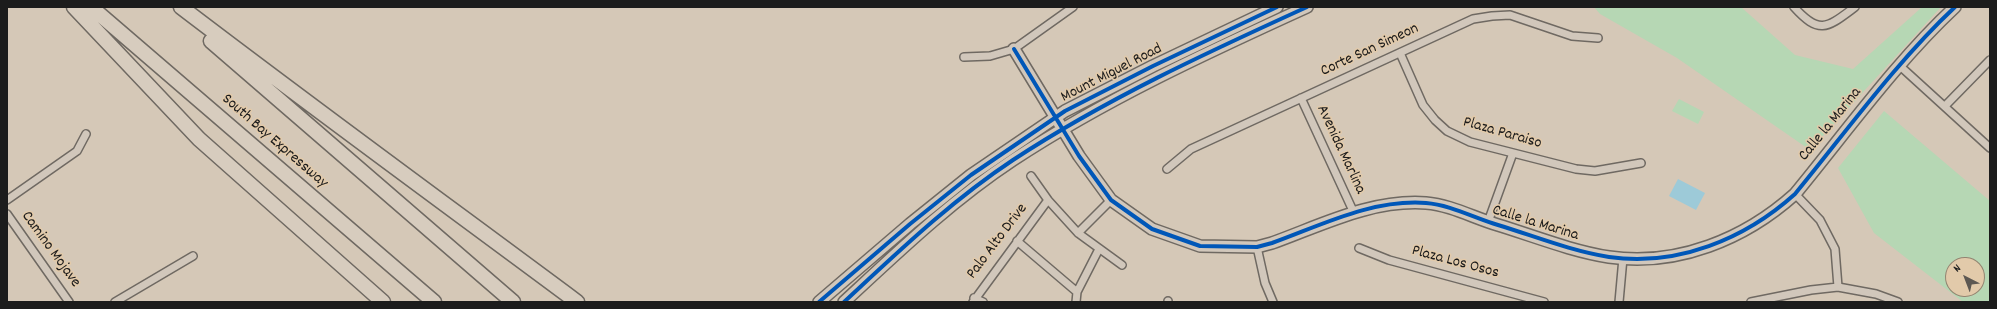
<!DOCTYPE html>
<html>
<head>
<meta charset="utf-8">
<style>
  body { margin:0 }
  #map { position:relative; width:1997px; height:309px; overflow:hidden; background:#d5c8b7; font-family:Dekko,sans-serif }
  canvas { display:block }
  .frame { position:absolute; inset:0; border:8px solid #1c1c1c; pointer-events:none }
  .north { position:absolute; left:1945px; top:257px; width:40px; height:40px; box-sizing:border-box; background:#e2caaa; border:1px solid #938471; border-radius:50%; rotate:318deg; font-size:11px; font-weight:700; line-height:16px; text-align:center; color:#1c1c1c }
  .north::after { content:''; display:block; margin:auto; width:14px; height:18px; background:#5d5852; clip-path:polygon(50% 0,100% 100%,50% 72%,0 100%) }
</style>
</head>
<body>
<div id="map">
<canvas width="1997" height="309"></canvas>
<div class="frame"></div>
<div class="north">N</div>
</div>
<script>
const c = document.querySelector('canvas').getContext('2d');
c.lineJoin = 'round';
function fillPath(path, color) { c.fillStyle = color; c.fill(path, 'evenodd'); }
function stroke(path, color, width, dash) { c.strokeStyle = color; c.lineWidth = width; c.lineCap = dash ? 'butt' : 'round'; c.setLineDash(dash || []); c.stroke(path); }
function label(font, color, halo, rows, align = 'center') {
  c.font = font + ' Dekko,sans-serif'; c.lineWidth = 3; c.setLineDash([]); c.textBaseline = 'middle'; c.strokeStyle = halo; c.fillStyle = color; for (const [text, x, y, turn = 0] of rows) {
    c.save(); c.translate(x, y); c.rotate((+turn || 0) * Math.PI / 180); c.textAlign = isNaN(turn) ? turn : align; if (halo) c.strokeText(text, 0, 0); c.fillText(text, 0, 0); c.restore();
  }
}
fillPath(new Path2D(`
  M1594 7H1741L1795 55 1853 69 1922 7H1941L1810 150 1677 58 1600 14Z
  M1679 99 1704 112 1698 124 1672 111Z
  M1884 111 1990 201V302H1963L1874 233 1838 168ZM1953 265H1977V289H1953Z`), '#b6d7b4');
fillPath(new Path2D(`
  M1678 179 1705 193 1696 210 1669 196Z`), '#9dcad8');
const street = new Path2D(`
  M1794 7C1820 36 1828 27 1855 7
  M1400 53 1423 105 1435 120 1447 131 1470 142 1576 169 1595 171 1641 163
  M964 57 990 56 1014 49 1073 7
  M1900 66 1990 148
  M1301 98 1354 213
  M1945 106 1990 60
  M1167 169 1191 149 1473 19 1492 16 1510 15 1572 36 1598 38
  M1031 176 1048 200 1078 233 1122 265
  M1795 194 1820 220 1835 249 1838 287
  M7 200 77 151 86 134
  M7 214 69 302
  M1488 222 1513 153
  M1078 233 1111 200
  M1017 241 1077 292
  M1257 247 1265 283 1273 302
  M1359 248 1389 260 1544 302
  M974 298 983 302
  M1168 301V302
  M115 302 193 256
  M973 302 1048 200
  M1076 302 1077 292 1099 249
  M1619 302 1623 258
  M1751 302 1811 290 1838 287 1876 294 1898 302`);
const secondary = new Path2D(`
  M1014 49 1079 156 1111 200 1152 229 1200 246 1257 247 1272 243C1322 225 1372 199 1426 203 1451 205 1474 218 1498 225 1534 236 1571 251 1609 257 1677 267 1745 239 1795 194 1846 132 1897 61 1955 7
  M819 302 910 224 971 175 1065 111 1153 66 1277 7
  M844 302C898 252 951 201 1013 160 1106 99 1206 53 1307 7`);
const highway = new Path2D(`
  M74 7 199 139 383 302
  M91 7 434 302
  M181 7C312 107 445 204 577 302
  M211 41 513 302`);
stroke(street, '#6f6962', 10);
stroke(secondary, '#6f6962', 14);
stroke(highway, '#6f6962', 17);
stroke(street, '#d1c7bb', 7);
stroke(secondary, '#d1c7bb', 11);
stroke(highway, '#d7ccbe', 14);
stroke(new Path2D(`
  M1014 49 1079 156 1111 200 1152 229 1200 246 1257 247 1272 243C1322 225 1372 199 1426 203 1451 205 1474 218 1498 225 1534 236 1571 251 1609 257 1677 267 1745 239 1795 194 1846 132 1897 61 1955 7
  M819 302 910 224 971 175 1065 111 1153 66 1277 7
  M844 302C898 252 951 201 1013 160 1106 99 1206 53 1307 7`), '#0057b8', 4);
label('16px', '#1c1c1c', '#e2caaa', [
  ["Corte San Simeon",1370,51,-25],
  ["Mount Miguel Road",1112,74,-27],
  ["Calle la Marina",1831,125,-51],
  ["Plaza Paraiso",1502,134,16],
  ["South Bay Expressway",274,142,41],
  ["Avenida Marlina",1340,150,65],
  ["Calle la Marina",1535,224,17],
  ["Palo Alto Drive",998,242,-53],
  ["Camino Mojave",50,250,54],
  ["Plaza Los Osos",1455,263,15]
]);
</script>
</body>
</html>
